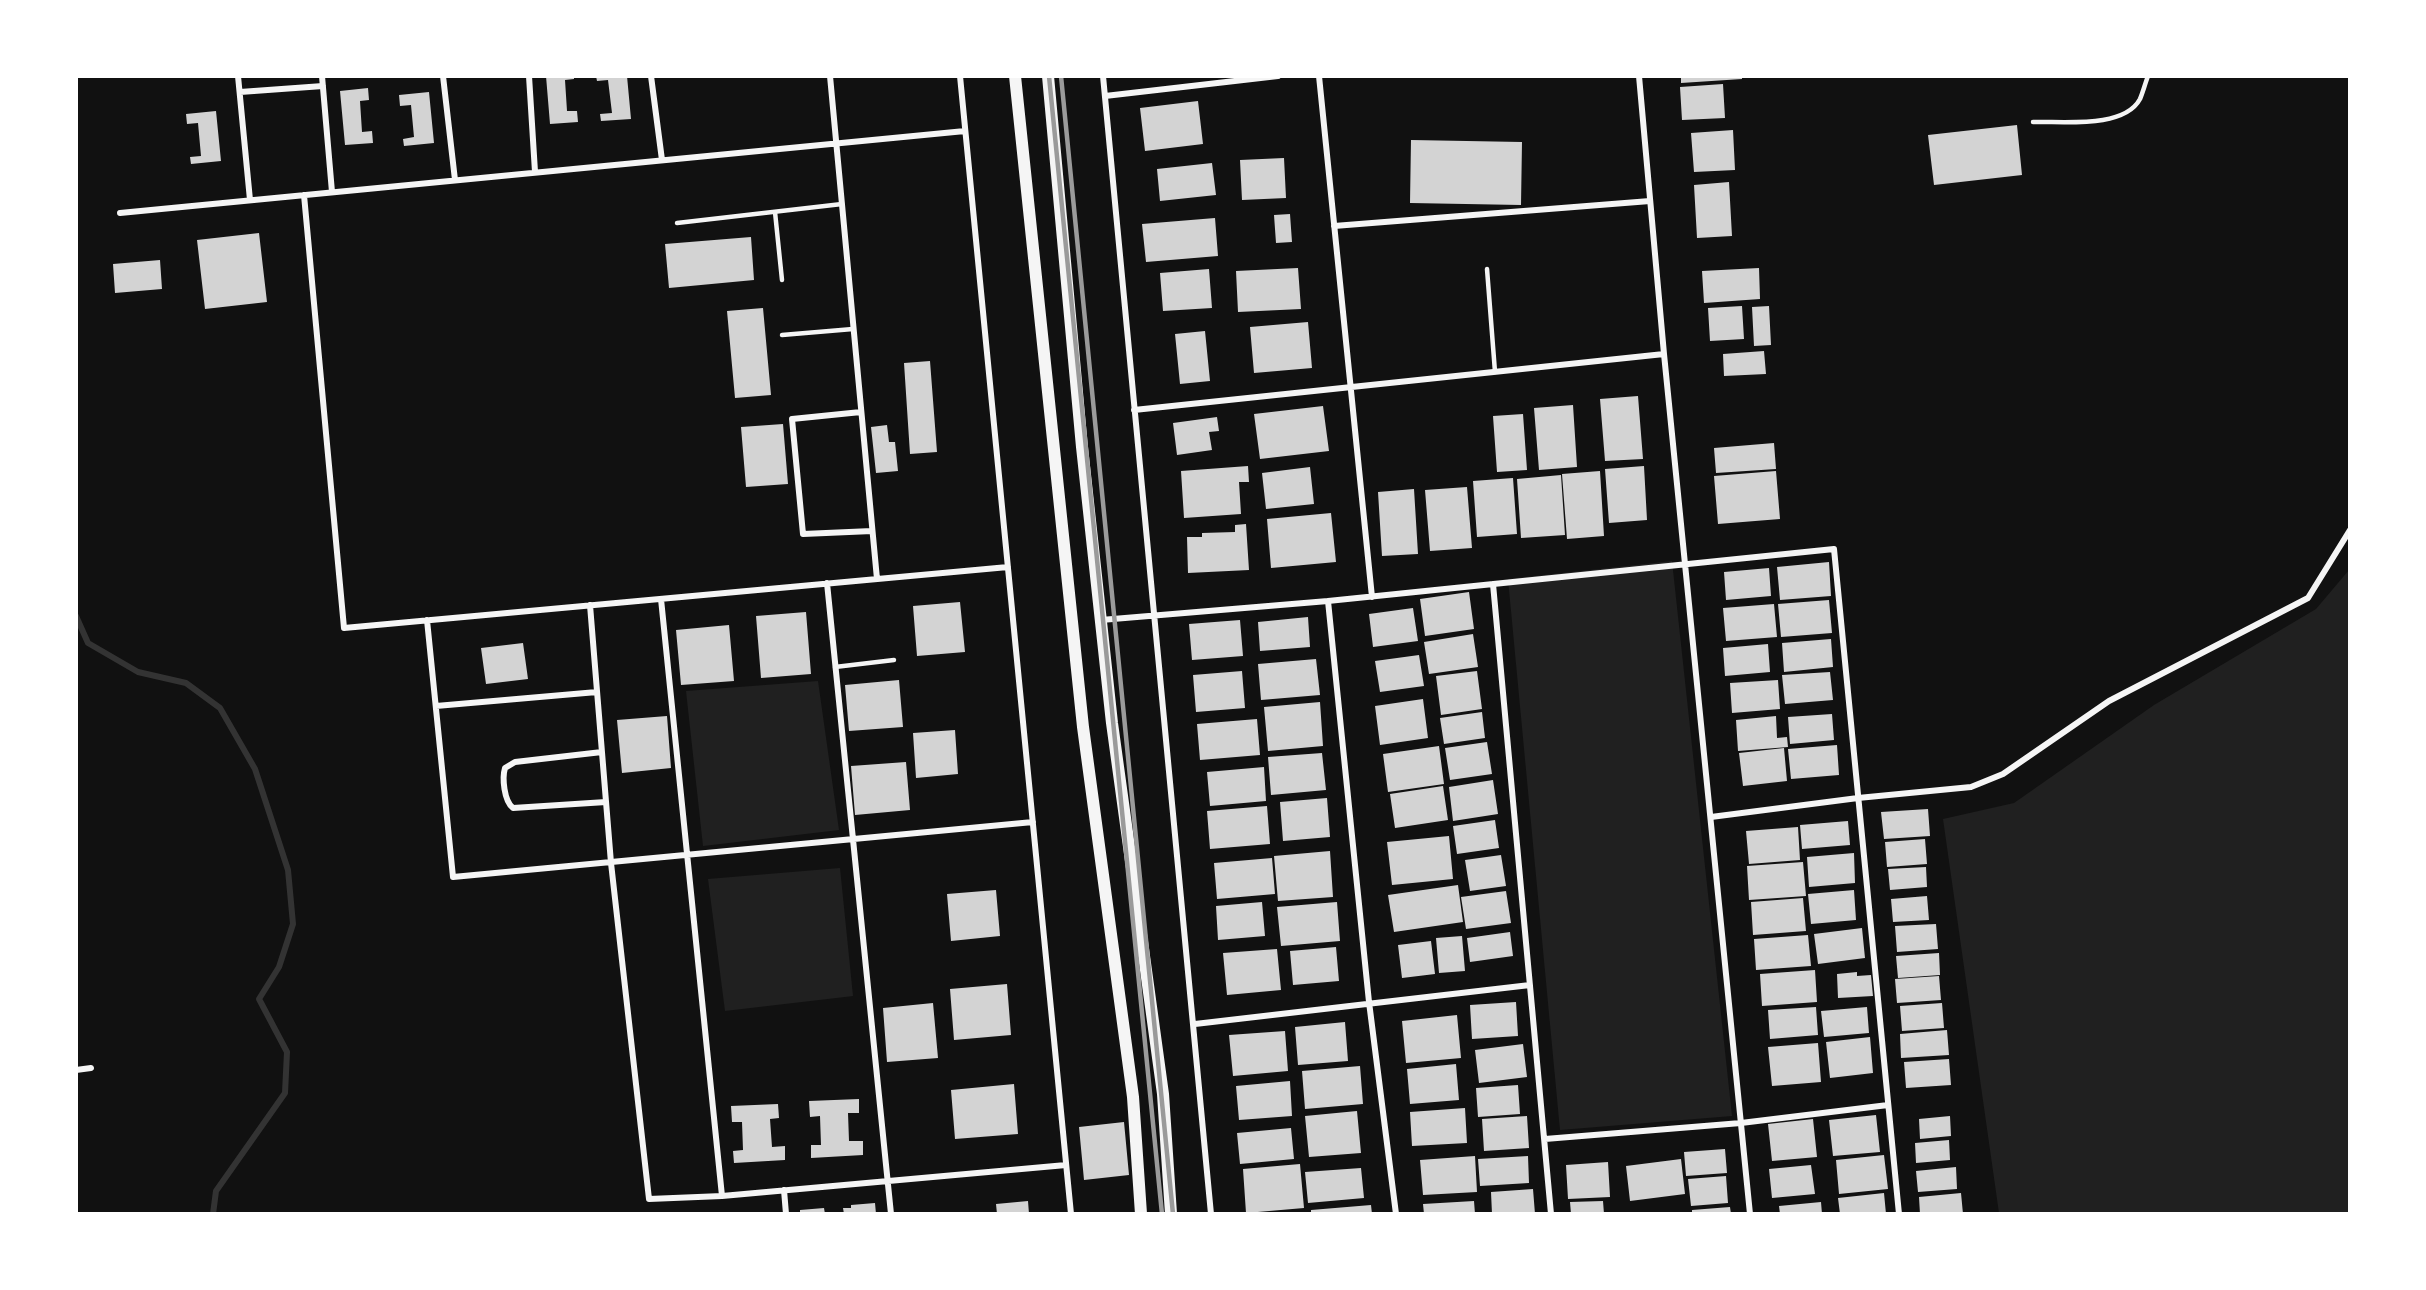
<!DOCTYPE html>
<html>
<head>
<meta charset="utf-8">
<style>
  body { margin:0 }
  #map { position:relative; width:2426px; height:1290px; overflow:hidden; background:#111; font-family:"PT Sans",sans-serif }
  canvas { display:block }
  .frame { position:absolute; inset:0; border:78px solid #fff; pointer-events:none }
</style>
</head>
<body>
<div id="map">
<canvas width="2426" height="1290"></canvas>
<div class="frame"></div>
</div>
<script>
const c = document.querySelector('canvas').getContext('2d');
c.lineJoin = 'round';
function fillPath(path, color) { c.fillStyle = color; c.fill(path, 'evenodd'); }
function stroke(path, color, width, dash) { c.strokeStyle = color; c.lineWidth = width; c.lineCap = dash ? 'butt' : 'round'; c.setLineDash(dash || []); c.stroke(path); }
fillPath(new Path2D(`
  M1672 561 1732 1116 1560 1130 1508 579Z
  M2349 570V1213H1999L1943 819 2014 803 2154 705 2316 609Z
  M818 681 839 830 703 846 686 691Z
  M840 868 853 996 725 1011 708 879Z`), '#202020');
stroke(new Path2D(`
  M76 616 88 643 138 672 186 683 220 708 255 769 288 870 293 924 279 967 259 999 287 1052 285 1093 216 1191 213 1214`), '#333', 6);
fillPath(new Path2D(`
  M546 76H574V79L565 80 567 111H577L578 122 550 124Z
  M596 76H627L631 119 601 121 600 114 612 113 608 80 597 81Z
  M1681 76H1742V79L1681 83Z
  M1723 84 1725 118 1682 120 1680 87Z
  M368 88 369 100 360 101 362 132 372 131 373 143 345 145 340 91Z
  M429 92 434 143 404 146 403 139 414 137 411 105 400 106 399 95Z
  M1198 101 1203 144 1145 151 1140 108Z
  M216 111 221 161 191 164 190 157 201 156 198 123 187 124 186 114Z
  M2017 125 2022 175 1934 185 1928 135Z
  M1733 130 1735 170 1694 172 1691 133Z
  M1411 140 1522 142 1521 205 1410 203Z
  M1284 158 1286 198 1242 200 1240 160Z
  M1212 163 1216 195 1160 201 1157 169Z
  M1729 182 1732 236 1697 238 1694 185Z
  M1290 214 1292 242 1276 243 1274 215Z
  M1215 218 1218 256 1146 262 1142 224Z
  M259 233 267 302 205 309 197 240Z
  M751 237 754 280 669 288 665 244Z
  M160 260 162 289 115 293 113 264Z
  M1298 268 1301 309 1238 312 1236 271Z
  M1759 268 1760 299 1704 303 1702 271Z
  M1209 269 1212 308 1163 311 1160 273Z
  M1742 306 1744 339 1710 341 1708 308Z
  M1769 306 1771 345 1754 346 1752 307Z
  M763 308 771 395 735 398 727 311Z
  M1308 322 1312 368 1254 373 1250 327Z
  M1205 331 1210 381 1180 384 1175 334Z
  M1764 351 1766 374 1724 376 1723 354Z
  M930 361 937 452 910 454 904 363Z
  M1638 396 1643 459 1605 461 1600 399Z
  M1573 405 1577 467 1539 470 1534 408Z
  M1323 406 1329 451 1260 459 1254 414Z
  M1523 414 1527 470 1497 472 1493 416Z
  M1217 417 1219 431 1209 432 1212 450 1177 455 1173 423Z
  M783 424 788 484 746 487 741 427Z
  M887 425 889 442H895L898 471 876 473 871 427Z
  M1774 443 1776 469 1716 473 1714 448Z
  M1248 466 1249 482H1239L1241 514 1184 518 1181 471Z
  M1644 466 1647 520 1609 523 1605 469Z
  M1310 467 1314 504 1266 509 1262 473Z
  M1600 471 1604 536 1567 539 1562 474Z
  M1776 471 1780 519 1718 524 1714 476Z
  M1561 475 1565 535 1521 538 1517 479Z
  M1513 478 1517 534 1477 537 1473 481Z
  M1467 487 1472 548 1430 551 1425 490Z
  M1414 489 1418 554 1382 556 1378 492Z
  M1331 513 1336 562 1271 568 1267 519Z
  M1246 524 1249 570 1188 573 1187 537H1202V533L1235 532V525Z
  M1829 562 1831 596 1780 600 1777 567Z
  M1769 568 1771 596 1726 600 1724 572Z
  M1469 592 1474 629 1425 636 1420 599Z
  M1829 600 1832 633 1781 637 1778 604Z
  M960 602 965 652 917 656 913 606Z
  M1774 604 1777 637 1726 641 1723 608Z
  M1413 608 1418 641 1373 647 1369 614Z
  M806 612 811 674 761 678 756 616Z
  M1308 617 1310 647 1260 651 1258 622Z
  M1240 620 1243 656 1192 660 1189 624Z
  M729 625 734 681 681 685 676 630Z
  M1473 634 1478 667 1429 674 1424 642Z
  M1831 639 1833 667 1784 672 1782 643Z
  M523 643 528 679 486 684 481 648Z
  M1768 644 1770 672 1725 676 1723 648Z
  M1419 655 1424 686 1380 692 1375 661Z
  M1316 659 1320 695 1261 700 1258 664Z
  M1242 671 1245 708 1196 712 1193 675Z
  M1477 671 1482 709 1441 715 1436 676Z
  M1830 672 1833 700 1785 704 1782 675Z
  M899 680 903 727 849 731 845 685Z
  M1778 680 1780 709 1732 713 1730 683Z
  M1423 699 1428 738 1380 745 1375 706Z
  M1320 702 1323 746 1268 751 1264 707Z
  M1482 712 1485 738 1444 744 1440 718Z
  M1832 714 1834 740 1790 744 1788 717Z
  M667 716 671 768 622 773 617 720Z
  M1776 716 1777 738 1787 737 1788 747 1738 751 1736 720Z
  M1257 719 1260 755 1200 760 1197 724Z
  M955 730 958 774 916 778 913 733Z
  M1487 742 1492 774 1450 780 1445 748Z
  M1837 745 1839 775 1791 779 1788 749Z
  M1439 746 1444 784 1388 792 1383 754Z
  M1784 748 1787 781 1743 786 1739 753Z
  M1322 753 1326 790 1271 795 1268 757Z
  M906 762 910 810 855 815 851 766Z
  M1264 767 1266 801 1210 806 1207 772Z
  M1493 780 1498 814 1453 821 1449 787Z
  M1443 786 1448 820 1395 828 1390 794Z
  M1327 798 1330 837 1283 841 1280 802Z
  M1267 806 1270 844 1210 849 1207 811Z
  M1928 809 1930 836 1884 839 1881 812Z
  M1495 820 1499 848 1457 854 1453 826Z
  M1848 821 1850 845 1802 849 1800 825Z
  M1798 827 1800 860 1749 864 1746 831Z
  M1449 836 1453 879 1392 885 1387 842Z
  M1925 839 1927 864 1887 867 1885 842Z
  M1330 851 1333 897 1278 901 1274 856Z
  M1854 853 1855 883 1809 887 1807 857Z
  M1501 855 1506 886 1470 891 1465 860Z
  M1272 858 1275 894 1217 899 1214 863Z
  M1803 862 1806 896 1749 900 1747 866Z
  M1926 867 1927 887 1890 890 1888 869Z
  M1458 885 1463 922 1394 932 1388 895Z
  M996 890 1000 936 951 941 947 894Z
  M1854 890 1856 920 1811 924 1808 894Z
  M1506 891 1511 923 1466 929 1461 897Z
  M1927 896 1929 920 1893 922 1891 899Z
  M1803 898 1806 931 1753 935 1751 902Z
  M1262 902 1265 936 1218 940 1216 906Z
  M1337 902 1340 941 1281 946 1277 907Z
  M1936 924 1938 949 1897 952 1895 926Z
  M1862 928 1865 958 1818 964 1814 934Z
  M1510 932 1513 956 1470 962 1467 938Z
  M1808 935 1811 966 1756 970 1754 939Z
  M1462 936 1465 971 1439 973 1436 938Z
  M1431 941 1435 974 1402 978 1398 945Z
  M1336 947 1339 981 1293 985 1290 951Z
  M1277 949 1281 990 1227 995 1223 953Z
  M1939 953 1940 975 1898 978 1896 956Z
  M1815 970 1817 1002 1762 1006 1760 974Z
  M1857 972V976L1871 975 1873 996 1838 998 1837 974Z
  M1939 976 1941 1000 1897 1003 1895 979Z
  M1007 984 1011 1035 954 1040 950 989Z
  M1516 1002 1518 1036 1472 1039 1470 1005Z
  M933 1003 938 1058 887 1062 883 1008Z
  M1942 1003 1944 1028 1902 1031 1900 1006Z
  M1816 1007 1818 1035 1770 1039 1768 1010Z
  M1867 1007 1869 1033 1824 1037 1821 1011Z
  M1457 1015 1461 1058 1406 1063 1402 1021Z
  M1345 1022 1348 1061 1298 1065 1295 1027Z
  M1947 1030 1949 1055 1901 1058 1900 1034Z
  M1285 1031 1288 1071 1233 1076 1229 1035Z
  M1870 1037 1873 1073 1830 1078 1826 1042Z
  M1818 1043 1821 1082 1772 1086 1768 1047Z
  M1523 1044 1527 1077 1479 1083 1475 1050Z
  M1949 1059 1951 1085 1906 1088 1904 1062Z
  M1456 1064 1459 1100 1410 1104 1407 1069Z
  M1360 1066 1363 1104 1305 1109 1302 1071Z
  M1290 1081 1292 1116 1239 1120 1236 1086Z
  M1014 1084 1018 1134 955 1139 951 1090Z
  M1518 1085 1520 1114 1478 1117 1476 1088Z
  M859 1099V1113H848L849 1141H863V1155L811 1158V1145H821L820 1116 810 1117 809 1101Z
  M778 1104 779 1118 770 1119 772 1147 785 1146V1160L734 1163 733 1151 743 1150 742 1122H732L731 1106Z
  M1465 1108 1467 1143 1412 1146 1410 1112Z
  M1357 1111 1361 1153 1309 1157 1305 1116Z
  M1876 1115 1880 1152 1833 1156 1829 1120Z
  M1527 1116 1529 1148 1484 1151 1482 1119Z
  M1950 1116 1951 1136 1920 1139 1919 1119Z
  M1813 1119 1817 1157 1772 1161 1768 1124Z
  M1124 1122 1129 1175 1084 1180 1079 1127Z
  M1291 1128 1294 1159 1240 1164 1237 1133Z
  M1949 1140 1950 1160 1916 1163 1915 1143Z
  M1725 1149 1727 1173 1686 1176 1684 1152Z
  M1884 1155 1888 1189 1839 1194 1836 1160Z
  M1475 1156 1477 1192 1423 1195 1420 1160Z
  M1528 1156 1529 1183 1480 1186 1478 1159Z
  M1681 1159 1685 1194 1630 1201 1626 1166Z
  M1608 1162 1610 1197 1568 1199 1566 1165Z
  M1300 1164 1304 1208 1246 1213 1243 1169Z
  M1811 1165 1815 1194 1772 1198 1769 1169Z
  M1956 1167 1957 1189 1918 1192 1916 1171Z
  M1361 1168 1364 1198 1308 1203 1305 1172Z
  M1726 1176 1728 1203 1691 1206 1688 1179Z
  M1533 1189 1535 1214H1492L1491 1192Z
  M1884 1193 1886 1214H1840L1838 1198Z
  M1961 1193 1963 1214H1920L1919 1197Z
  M1028 1201 1029 1214H997L996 1204Z
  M1474 1201 1475 1214H1424L1423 1204Z
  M1603 1201 1604 1214H1571L1570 1202Z
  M1821 1202 1822 1214H1780L1779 1206Z
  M875 1203 876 1214H844L843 1208H851V1205Z
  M1371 1205 1372 1214H1311V1210Z
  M1730 1207 1731 1214H1692V1210Z
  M824 1208 825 1214H800V1210Z`), '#d3d3d3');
stroke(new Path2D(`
  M2033 122C2062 121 2124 129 2140 99 2143 92 2145 84 2148 76
  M775 212 782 280
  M677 223 842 204
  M1487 269 1495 372
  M782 335 853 329
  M835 667 894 660`), '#f5f5f5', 4.5);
stroke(new Path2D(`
  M238 76 250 200
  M322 76 332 192
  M443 76 455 180
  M529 76 535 172
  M651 76 662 160
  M830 76 877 579
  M960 76 1071 1214
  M1103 76 1211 1214
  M1319 76 1372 597
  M1639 76 1664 354 1750 1214
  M240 92 323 86
  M1105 96 1278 76
  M304 195 344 628 1008 567
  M120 213 965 131
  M1334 226 1650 201
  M1134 410 1664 354
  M861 412 792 419 803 534 872 531
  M827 583 891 1214
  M1493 584 1551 1214
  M661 599 722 1196
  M1328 601 1369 1002 1396 1214
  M590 605 611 863 649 1199 722 1196 1066 1165
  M427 620 453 877 1033 822
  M1101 620 1328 601 1834 549 1899 1214
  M436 706 597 692
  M602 752 515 762 505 768C502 778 504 801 513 808L606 802
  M1711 817 1858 798 1971 787 2003 774 2109 701 2308 598 2350 530
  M1195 1024 1530 985
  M76 1070 91 1068
  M1545 1139 1741 1123 1888 1105
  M784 1190 786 1214`), '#f5f5f5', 6);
stroke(new Path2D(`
  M1015 76 1083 727 1133 1097 1141 1214
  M1048 76 1082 447 1112 723 1163 1094 1171 1214`), '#f5f5f5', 12);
stroke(new Path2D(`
  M1049 76 1162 1214
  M1061 76 1173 1214`), '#9a9a9a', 4.5);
</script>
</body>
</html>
